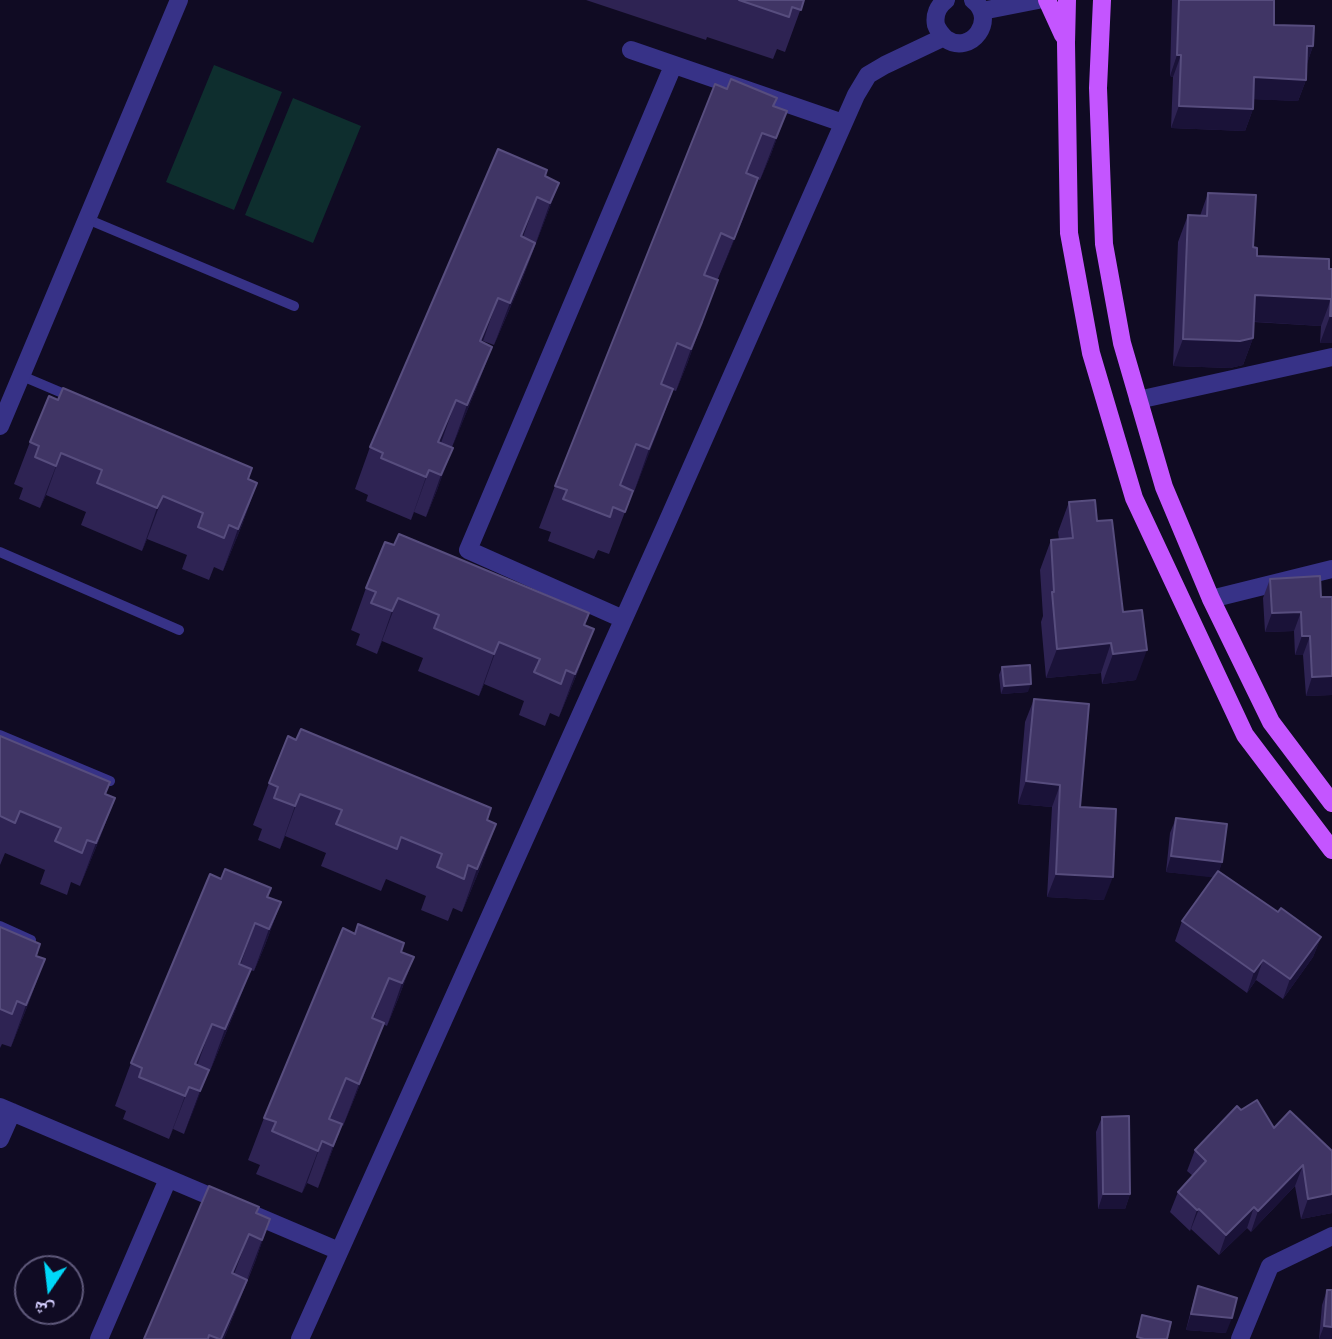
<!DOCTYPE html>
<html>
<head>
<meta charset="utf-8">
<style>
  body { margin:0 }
  #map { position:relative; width:1332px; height:1339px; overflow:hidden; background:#100b23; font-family:"Source Sans 3","Noto Naskh Arabic",sans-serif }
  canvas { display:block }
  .north { position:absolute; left:14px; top:1255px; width:70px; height:70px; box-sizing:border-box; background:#100b23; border:2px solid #5f597b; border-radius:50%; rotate:194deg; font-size:19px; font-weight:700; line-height:28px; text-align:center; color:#d5ceff }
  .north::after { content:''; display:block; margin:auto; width:24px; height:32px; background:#00d9f9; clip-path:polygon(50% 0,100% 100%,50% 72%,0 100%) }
</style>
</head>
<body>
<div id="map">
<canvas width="1332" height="1339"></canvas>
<div class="north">ش</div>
</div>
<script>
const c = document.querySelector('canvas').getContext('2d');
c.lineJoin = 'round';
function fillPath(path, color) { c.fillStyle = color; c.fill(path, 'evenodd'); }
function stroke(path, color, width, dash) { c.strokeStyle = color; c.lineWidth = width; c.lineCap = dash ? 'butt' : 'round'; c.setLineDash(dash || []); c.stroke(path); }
fillPath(new Path2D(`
  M214 65 282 92 234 210 166 182Z
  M293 98 361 126 313 243 245 215Z`), '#0e2e2e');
stroke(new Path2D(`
  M87 219 294 306
  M22 376 74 398
  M0 552 179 630
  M0 735 110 781
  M0 926 31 940`), '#373287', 10);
stroke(new Path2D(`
  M946 0C938 6 934 15 936 25 938 31 942 35 946 39 971 56 998 19 973 0
  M982 11 1038 0
  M631 50 843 123
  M1138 400 1332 357
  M0 426 179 0
  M1211 599 1332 569
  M623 619 468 550 673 66
  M0 1107 339 1251
  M0 1139 12 1112
  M99 1339 168 1179
  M300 1339 665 527 856 95 868 75 885 65 944 37
  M1240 1339 1270 1266 1332 1236`), '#373287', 18);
stroke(new Path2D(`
  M1047 0 1063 35
  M1067 0 1066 43 1069 233 1091 353 1134 498 1245 735 1332 850
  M1102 0 1098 88 1104 244 1122 343 1164 487 1211 599 1271 722 1332 803`), '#c455ff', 18);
fillPath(new Path2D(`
  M586 0H804L785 52 777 49 773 59 707 37 706 40Z
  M1172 0H1274V25L1313 46 1306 66V80L1298 101 1253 99V109L1245 131 1171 128 1173 77 1170 76Z
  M773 106 787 111 771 154 760 180 757 179 742 221 717 281 687 364 676 391 673 390 634 492 633 491 609 554 598 550 594 559 548 541 551 532 539 528 555 486Z
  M545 176 559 183 520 285 494 345 483 341 482 342 492 347 476 389 452 447 437 490 426 517 414 512 411 520 366 501 368 495 355 489 370 447Z
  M1208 193 1253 247 1257 256 1332 269V343H1320L1321 326 1254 322 1253 338 1243 365 1230 368 1173 366 1178 242 1188 215 1200 216Z
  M58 400 252 468 248 479 257 483 242 525 223 571 214 567 209 580 182 569 187 555 147 539 142 551 81 525 86 512 46 495 40 508 19 499 23 488 14 484 30 442Z
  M1069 502 1097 521 1123 612 1136 680 1102 684 1101 673 1046 678 1041 622 1043 616 1040 570 1051 540H1059L1058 532Z
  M1270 579 1321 597 1332 695 1306 696 1303 655H1295L1294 631 1265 632 1263 598Z
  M366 588 585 625 594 629 578 671 559 717 550 713 545 726 519 715 524 701 484 684 479 696 418 671 423 658 382 641 377 654 356 645 360 634 351 630Z
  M1002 667 1028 692 1001 694 999 675Z
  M1034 699 1080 807 1104 900 1047 897 1052 807 1018 804 1025 722Z
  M0 736 106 794 115 798 99 840 80 886 71 882 67 895 40 884 45 870 5 853 0 865Z
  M269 783 487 820 496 824 481 866 462 912 453 908 448 921 421 910 426 896 386 879 381 891 321 866 326 853 285 836 280 849 258 840 262 829 253 825Z
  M1176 818 1222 862 1219 871 1278 912 1321 937 1313 957 1283 999 1256 980 1247 993 1175 941 1182 921 1214 877 1166 872 1170 833Z
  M221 879 281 902 265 945 254 971 250 970 235 1011 210 1071H208L184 1134 173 1129 169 1139 123 1119 126 1111 115 1106 131 1063Z
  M0 927 36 956 45 959 29 1002 11 1047 2 1044 0 1048Z
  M355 934 414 957 398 999 387 1026 383 1024 368 1065 343 1126 342 1125 318 1188 307 1183 302 1193 256 1174 260 1165 248 1160 264 1118Z
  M1241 1110 1274 1128 1332 1151V1213L1301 1219 1295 1186 1251 1232 1247 1228 1219 1255 1191 1229 1190 1231 1170 1212 1178 1192 1193 1176 1187 1171 1195 1150Z
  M1102 1117 1130 1194 1125 1209H1098L1096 1132Z
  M259 1207 257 1213 270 1219 255 1262 224 1339H144Z
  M1198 1286 1226 1333 1186 1330 1193 1302Z
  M1327 1290 1332 1339H1319L1322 1305Z`), '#2e2353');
fillPath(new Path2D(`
  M1307 46H1313L1306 67Z
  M1177 55H1181L1173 77 1170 76Z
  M1254 77 1306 80 1298 101 1246 99Z
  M1179 106 1253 109 1245 131 1171 128Z
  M787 111 771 154 760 180 776 138Z
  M758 178 742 221 718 281 734 239Z
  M559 183 543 225 535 245 550 203Z
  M537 197 522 240 521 236Z
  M535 243 520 285 494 345 510 303Z
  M718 280 687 364 676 391 691 349Z
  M1255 295 1331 299 1321 326 1245 321Z
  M498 298 483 341 464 384 480 341Z
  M1330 316H1332V343H1320Z
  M1253 338 1243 365 1230 368 1173 366 1183 339Z
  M492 347 476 389 452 448 467 405Z
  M673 389 658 431 634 492 649 449Z
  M456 400 441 443 438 442Z
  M453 448 437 490 426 517 441 475Z
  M61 453 46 495 40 508 56 466Z
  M429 470 414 512 411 520 426 477Z
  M257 483 242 525 223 571 238 529Z
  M163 496 147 539 142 551 157 508Z
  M398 598 382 641 377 654 392 611Z
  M1301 612 1294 631 1265 632 1272 613Z
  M594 629 578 671 559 717 575 674Z
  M1302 636H1310L1303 655H1295Z
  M499 642 484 684 479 696 494 654Z
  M1111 643 1101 673 1046 678 1057 649Z
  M1147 650 1136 680 1102 684 1113 654Z
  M1332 676V695L1306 696 1312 677Z
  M1031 684 1028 692 1001 694 1004 686Z
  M1026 781 1060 785 1052 807 1018 804Z
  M300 794 285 836 280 849 295 806Z
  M115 798 99 840 80 886 96 843Z
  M496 824 481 866 462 912 477 869Z
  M1171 856 1222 862 1217 878 1166 872Z
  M1056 874 1113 877 1104 900 1047 897Z
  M281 902 265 945 254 971 269 929Z
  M255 923 240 966 239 964Z
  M1321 937 1313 957 1283 999 1290 979Z
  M414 957 398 999 387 1026 402 983Z
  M45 959 29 1002 11 1047 26 1005Z
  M1263 960 1256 980 1247 993 1254 972Z
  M251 969 235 1011 210 1071 225 1029Z
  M389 978 373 1020 372 1018Z
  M384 1023 368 1065 343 1126 359 1084Z
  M212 1024 197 1066 195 1064Z
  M209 1070 193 1112 184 1134 200 1091Z
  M346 1078 330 1120 329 1119Z
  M189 1087 173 1129 169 1139 185 1096Z
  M342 1124 326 1167 318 1188 333 1146Z
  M322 1141 307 1183 302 1193 318 1151Z
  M1303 1165 1295 1186 1251 1232 1258 1211Z
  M1103 1194H1130L1125 1209H1098Z
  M1332 1194V1213L1301 1219 1308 1199Z
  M259 1207 249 1234 233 1277 232 1273Z
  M1254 1207 1247 1228 1219 1255 1226 1235Z
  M1199 1209 1191 1229 1190 1231 1197 1210Z
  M270 1219 255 1262 246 1282Z
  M247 1280 224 1339H221Z
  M1191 1314 1232 1318 1226 1333 1186 1330Z
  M1324 1326 1332 1327V1339H1319Z`), '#1a1238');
const building = new Path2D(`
  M739 0H804L801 10 792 7 789 17Z
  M1179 0H1274V25L1314 26 1313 46H1307L1306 80 1254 77 1253 109 1179 106 1181 55H1177Z
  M731 79 777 98 773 106 787 111 776 138 762 133 746 173 758 178 734 239 721 233 704 275 718 280 702 322 691 349 677 343 661 384 673 389 649 449 636 444 620 485 633 491 625 512 613 507 610 517 563 499 567 490 555 486 715 84 727 89Z
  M498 149 547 170 545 176 559 183 550 203 537 197 521 236 535 243 510 303 498 298 480 341 492 347 467 405 456 400 438 442 453 448 441 475 429 470 426 477 381 458 383 453 370 447Z
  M1208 193 1256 195 1253 247 1257 248V256L1329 259V269H1332V316H1330L1331 299 1255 295 1253 338 1240 341 1183 339 1188 215 1207 216Z
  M63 388 252 468 248 479 257 483 238 529 229 525 224 538 198 527 203 513 163 496 157 508 97 483 102 470 61 453 56 466 35 457 39 446 30 442 49 396 58 400Z
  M1095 500 1097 521 1112 520 1123 612 1142 610 1147 650 1113 654 1111 643 1057 649 1052 592H1054L1051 540 1073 538 1069 502Z
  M399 534 589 613 584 625 594 629 575 674 566 670 561 684 534 672 540 659 499 642 494 654 434 628 439 615 398 598 392 611 371 603 376 592 366 588 385 542 394 545Z
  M1320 576 1321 597H1332V676L1312 677 1310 636H1302L1301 612 1272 613 1270 579Z
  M1030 665 1031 684 1004 686 1002 667Z
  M1034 699 1089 704 1080 807 1116 809 1113 877 1056 874 1060 785 1026 781Z
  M301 729 491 808 487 820 496 824 477 869 468 865 464 879 437 867 442 854 401 837 397 849 336 824 342 810 300 794 295 806 274 798 278 787 269 783 288 736 296 740Z
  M0 736 110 782 105 794 115 798 96 843 87 840 82 853 55 841 61 828 20 811 15 823 0 816Z
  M1176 818 1227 824 1222 862 1171 856Z
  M225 869 271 888 267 897 281 902 269 929 255 923 239 964 251 969 225 1029 212 1024 195 1064 209 1070 200 1091 189 1087 185 1096 139 1077 142 1068 131 1063 210 874 221 879Z
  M1218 871 1278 912 1281 908 1321 937 1290 979 1263 960 1254 972 1182 921Z
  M358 924 404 943 401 952 414 957 402 983 389 978 372 1018 384 1023 359 1084 346 1078 329 1119 342 1124 333 1146 322 1141 318 1151 272 1131 276 1122 264 1118 343 928 355 934Z
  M0 927 40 944 36 956 45 959 26 1005 17 1001 12 1014 0 1009Z
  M1257 1100 1274 1128 1290 1111 1332 1151V1194L1308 1199 1303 1165 1258 1211 1254 1207 1226 1235 1199 1209 1197 1210 1178 1192 1206 1161 1195 1150 1237 1106 1241 1110Z
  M1129 1116 1130 1194H1103L1102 1117Z
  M209 1186 259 1207 256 1213 270 1219 262 1240 249 1234 232 1273 247 1280 221 1339H219L209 1335 208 1339H144Z
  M1198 1286 1237 1298 1232 1318 1191 1314Z
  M1327 1290H1332V1327L1324 1326Z
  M1142 1315 1171 1322 1167 1339H1144L1137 1337Z`);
fillPath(building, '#403565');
stroke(building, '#574d7e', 2);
</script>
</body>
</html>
